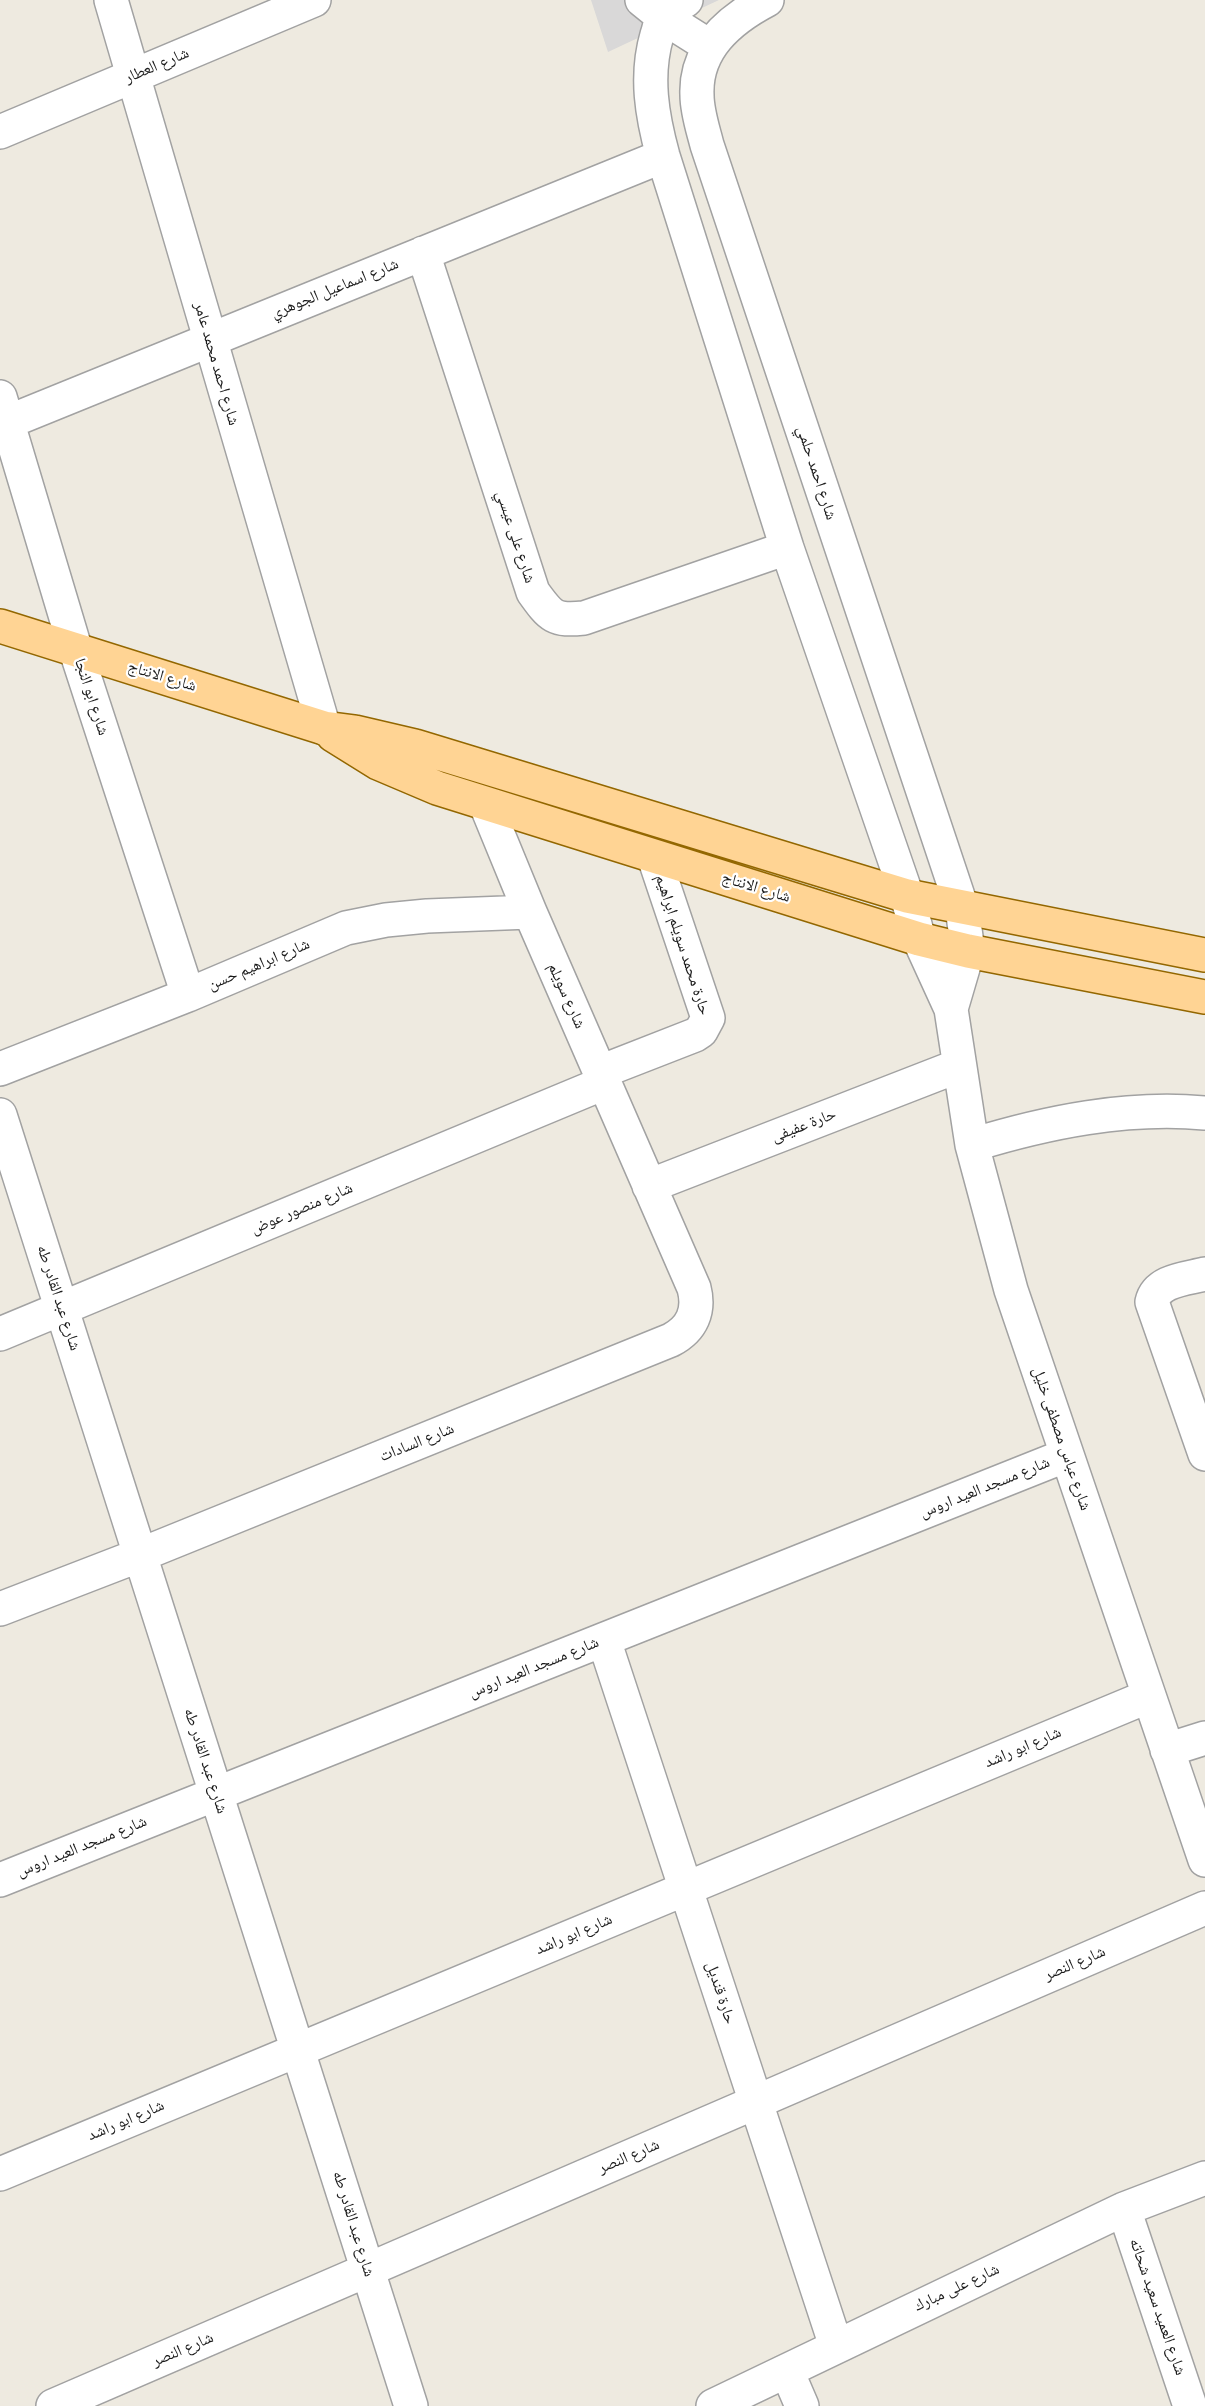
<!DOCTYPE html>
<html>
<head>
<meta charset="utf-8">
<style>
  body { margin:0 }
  canvas { display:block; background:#eeeae0 }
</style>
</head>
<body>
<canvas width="1205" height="2406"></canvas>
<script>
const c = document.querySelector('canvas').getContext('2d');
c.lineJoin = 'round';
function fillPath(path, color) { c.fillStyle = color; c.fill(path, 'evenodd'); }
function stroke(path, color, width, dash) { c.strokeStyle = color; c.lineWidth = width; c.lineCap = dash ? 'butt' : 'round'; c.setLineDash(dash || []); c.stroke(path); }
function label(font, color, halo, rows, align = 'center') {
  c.font = font + ' "Roboto Condensed","Noto Naskh Arabic",sans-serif'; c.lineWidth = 4.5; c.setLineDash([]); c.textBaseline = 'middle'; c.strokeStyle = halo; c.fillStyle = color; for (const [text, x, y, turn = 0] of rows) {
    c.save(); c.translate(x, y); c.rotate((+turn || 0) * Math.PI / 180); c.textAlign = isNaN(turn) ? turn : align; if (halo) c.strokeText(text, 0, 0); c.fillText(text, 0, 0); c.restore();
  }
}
fillPath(new Path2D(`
  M591 0H719L608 52Z`), '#d9d8d8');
const street = new Path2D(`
  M111 0 324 728
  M642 0 663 17 709 46
  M686 0C679 5 668 10 663 17 660 21 659 30 657 35 645 76 652 116 663 156L787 548 907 896 919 939 951 1009 972 1145 1011 1290 1205 1860
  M767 0C729 20 695 49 697 95 697 112 703 129 707 145L962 908 968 951 951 1009
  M0 132 314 0
  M423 253 533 592C551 617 554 621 584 618L787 548
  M0 397 76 651 188 995
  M8 422 663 156
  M0 1069 188 995 346 928 386 920 427 916 530 912
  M600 1072 695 1035 701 1031 708 1018 654 857
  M0 1115 411 2406
  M972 1145C1047 1122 1126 1106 1205 1113
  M649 1186 958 1066
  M1205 1274C1186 1279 1157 1280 1152 1302L1205 1454
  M0 1334 604 1083
  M0 1609 140 1555 671 1340C692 1329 700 1311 694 1288L530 912 486 805
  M604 1640 836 2346
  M1167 1750 1205 1738
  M0 1880 1067 1455
  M0 2174 1149 1696
  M1124 2209 1190 2406
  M787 2371 802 2406
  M53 2406 1205 1908
  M713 2406 1124 2209 1205 2178`);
const primary = new Path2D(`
  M0 626 324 728 355 732 415 746 907 896 1205 955
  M333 735 378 763 437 788 919 939 968 951 1205 997`);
stroke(street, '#a2a2a2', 36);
stroke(primary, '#936700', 36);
stroke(street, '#fff', 33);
stroke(primary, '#ffd494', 33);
label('16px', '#1b1b1b', '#fff', [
  ["شارع العطار",157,66,-23],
  ["شارع اسماعيل الجوهري",335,289,-22],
  ["شارع احمد محمد عامر",216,364,74],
  ["شارع احمد حلمي",816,473,72],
  ["شارع على عيسي",515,537,72],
  ["شارع الانتاج",162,677,17],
  ["شارع ابو النجا",91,697,72],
  ["شارع الانتاج",756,888,17],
  ["حارة محمد سويلم ابراهيم",682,945,72],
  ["شارع ابراهيم حسن",259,965,-23],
  ["شارع سويلم",566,996,66],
  ["حارة عفيفى",804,1126,-21],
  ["شارع منصور عوض",302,1209,-23],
  ["شارع عبد القادر طه",58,1298,72],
  ["شارع عباس مصطفى خليل",1061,1439,71],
  ["شارع السادات",417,1443,-22],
  ["شارع مسجد العيد اروس",985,1488,-22],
  ["شارع مسجد العيد اروس",534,1668,-22],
  ["شارع ابو راشد",1023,1748,-23],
  ["شارع عبد القادر طه",205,1761,72],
  ["شارع مسجد العيد اروس",82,1847,-22],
  ["شارع ابو راشد",574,1935,-23],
  ["شارع النصر",1075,1964,-23],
  ["حارة قنديل",720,1993,72],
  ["شارع ابو راشد",126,2121,-23],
  ["شارع النصر",629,2157,-23],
  ["شارع عبد القادر طه",353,2224,73],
  ["شارع على مبارك",957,2288,-25],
  ["شارع العميد سعيد شحاته",1157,2307,71],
  ["شارع النصر",183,2350,-23]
]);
</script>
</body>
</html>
